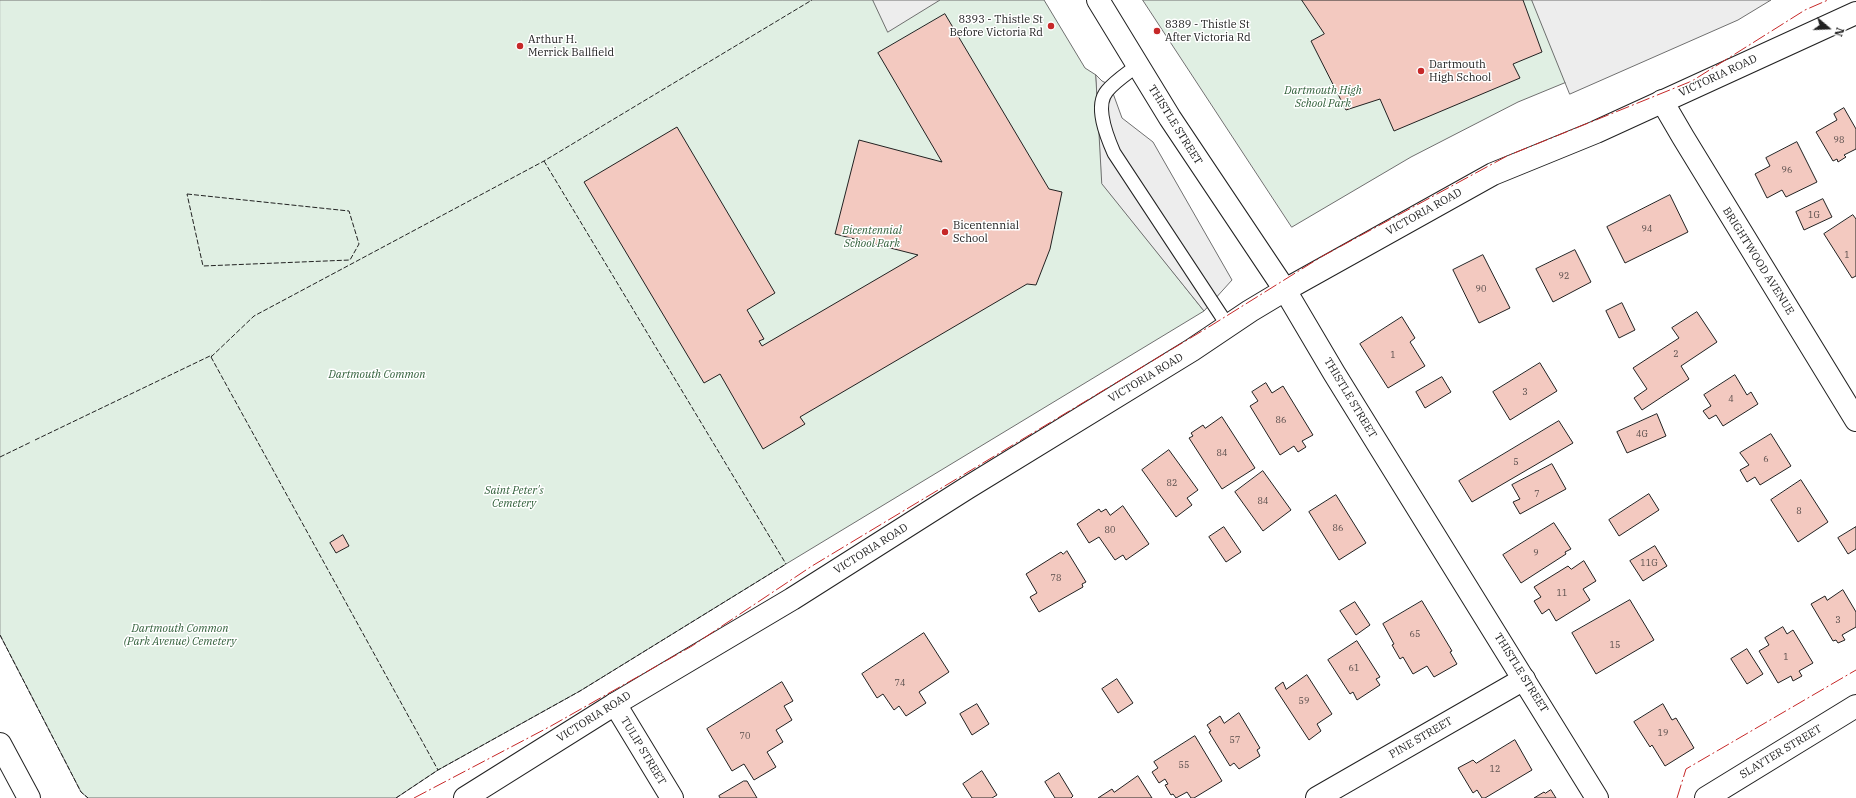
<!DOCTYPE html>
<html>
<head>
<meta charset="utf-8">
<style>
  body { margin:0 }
  #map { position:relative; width:1856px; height:798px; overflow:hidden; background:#fff; font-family:"IBM Plex Serif",serif }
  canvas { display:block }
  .north { position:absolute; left:1808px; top:8px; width:40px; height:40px; -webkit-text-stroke:3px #fff; paint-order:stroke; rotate:109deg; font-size:11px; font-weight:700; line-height:16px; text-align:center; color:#222 }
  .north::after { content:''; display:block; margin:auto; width:14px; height:18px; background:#222; clip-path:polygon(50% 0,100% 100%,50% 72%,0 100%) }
</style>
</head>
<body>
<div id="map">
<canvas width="1856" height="798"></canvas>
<div class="north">N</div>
</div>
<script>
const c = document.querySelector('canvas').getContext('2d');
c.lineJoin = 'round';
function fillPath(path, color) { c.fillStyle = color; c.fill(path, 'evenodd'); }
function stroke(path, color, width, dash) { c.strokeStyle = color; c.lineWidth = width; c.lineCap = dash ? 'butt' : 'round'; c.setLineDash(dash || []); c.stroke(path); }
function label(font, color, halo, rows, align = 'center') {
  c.font = font + ' "IBM Plex Serif",serif'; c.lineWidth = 3; c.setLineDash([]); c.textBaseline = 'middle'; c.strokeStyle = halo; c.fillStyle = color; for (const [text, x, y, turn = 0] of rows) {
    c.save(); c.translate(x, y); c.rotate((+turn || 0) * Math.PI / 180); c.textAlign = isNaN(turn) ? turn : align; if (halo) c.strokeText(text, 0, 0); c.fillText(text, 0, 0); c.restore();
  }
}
const green = new Path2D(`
  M0 0H1044L1085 68 1096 75 1103 184 1204 311 786 564 580 691 438 770 396 798H88L81 792 0 635Z
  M1143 0H1766L1518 102 1411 157 1292 227Z`);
fillPath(green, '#e0efe3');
stroke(green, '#6f6f6f', 1);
const parking = new Path2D(`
  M873 0H940L888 32Z
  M1532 0H1771L1738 20 1570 94Z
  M1096 75 1102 81 1110 85 1122 118 1153 142 1232 280 1204 311 1102 184Z`);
fillPath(parking, '#ededed');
stroke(parking, '#6f6f6f', 1);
const building = new Path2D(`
  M1302 0H1523L1542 52 1513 64 1520 78 1394 131 1380 99 1346 110 1311 41 1324 34Z
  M945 14 1049 189 1062 192 1050 249 1036 285 1027 284 800 417 805 424 763 449 720 374 704 383 584 182 677 127 775 293 747 310 764 339 759 341 762 346 918 255 835 234 859 140 942 162 878 53Z
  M1844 108 1856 129V149L1844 155 1846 157 1838 162 1837 159 1833 161 1816 132 1837 120 1834 114Z
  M1797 142 1817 182 1786 197 1782 190 1767 198 1755 174 1770 166 1766 158Z
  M1670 195 1688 232 1625 263 1607 227Z
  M1823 199 1832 217 1804 230 1796 212Z
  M1853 215 1856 219V276L1852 278 1824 234Z
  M1575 250 1591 282 1553 302 1536 269Z
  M1483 255 1510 308 1479 323 1453 270Z
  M1622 303 1635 330 1619 338 1606 311Z
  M1697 312 1717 342 1681 366 1689 379 1642 410 1634 398 1647 389 1633 368 1679 338 1672 328Z
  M1402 317 1415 338 1410 342 1425 366 1388 388 1360 344Z
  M1540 363 1557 391 1510 420 1493 392Z
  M1735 375 1747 395 1751 392 1758 404 1723 426 1716 415 1709 419 1703 411 1711 406 1704 395Z
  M1442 377 1451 392 1425 408 1416 392Z
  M1266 383 1272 393 1283 386 1313 435 1302 441 1306 447 1298 452 1294 446 1280 455 1250 406 1258 401 1252 392Z
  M1657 414 1666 436 1627 453 1617 432Z
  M1222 417 1255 468 1222 489 1189 438 1193 436 1191 433 1203 425 1205 428Z
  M1559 421 1573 443 1472 502 1459 481Z
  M1771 434 1791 466 1760 485 1755 477 1747 482 1740 470 1749 465 1740 453Z
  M1169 450 1198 490 1187 498 1192 505 1176 517 1142 470Z
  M1552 464 1566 489 1520 514 1513 502 1520 499 1512 485Z
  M1263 471 1291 510 1263 531 1235 492Z
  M1801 480 1828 522 1798 542 1771 500Z
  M1649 494 1659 510 1619 536 1609 520Z
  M1336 495 1366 543 1339 560 1309 512Z
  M1123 506 1149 544 1126 560 1123 555 1115 560 1099 537 1089 543 1077 524 1099 509 1101 512 1106 509 1110 515Z
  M1554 523 1571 549 1565 552 1566 554 1521 583 1503 555Z
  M1224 527 1241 552 1226 562 1209 537Z
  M1856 527V549L1848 554 1838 538Z
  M343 535 349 546 336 553 330 543Z
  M1655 546 1667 566 1643 581 1630 561Z
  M1067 551 1086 582 1082 584 1083 587 1039 612 1030 597 1037 593 1026 574 1061 552 1063 554Z
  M1584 561 1596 581 1583 589 1590 600 1556 621 1549 609 1542 614 1534 601 1541 597 1534 587 1568 566 1571 569Z
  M1843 590 1856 612V627L1842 635 1845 640 1838 643 1836 640 1833 641 1811 604 1825 596 1827 600Z
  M1630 600 1654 640 1596 674 1572 633Z
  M1422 601 1452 651 1450 652 1457 664 1434 677 1427 666 1413 674 1403 657 1400 659 1392 645 1394 644 1383 624Z
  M1355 602 1370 625 1356 635 1340 611Z
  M1783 627 1787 634 1793 630 1813 663 1799 671 1802 676 1793 681 1791 676 1778 683 1759 651 1769 645 1765 638Z
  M924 633 949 672 919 692 926 703 906 716 899 706 894 710 883 694 877 698 862 674Z
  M1357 641 1380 677 1376 679 1380 685 1357 700 1353 692 1350 694 1328 660Z
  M1747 649 1763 674 1747 684 1731 659Z
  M1307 675 1332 714 1317 724 1321 731 1309 740 1275 688 1283 682 1286 689Z
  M1117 679 1133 703 1118 713 1102 689Z
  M782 682 793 701 784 706 792 720 776 730 783 742 767 752 776 767 754 780 744 764 732 771 707 729Z
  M977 704 989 724 972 735 960 714Z
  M1663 704 1672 720 1676 718 1694 748 1665 766 1652 745 1650 747 1634 722Z
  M1239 713 1260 748 1257 750 1260 756 1239 769 1234 763 1230 766 1209 732 1211 731 1207 725 1220 716 1224 723Z
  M1195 736 1222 781 1194 798H1191L1187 792 1176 798 1173 794 1171 795 1165 785 1168 784 1165 779 1159 783 1152 772 1158 768 1154 762Z
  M1515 740 1532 770 1485 798H1482L1477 790 1473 793 1458 768 1473 760 1476 763Z
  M982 771 997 795 992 798H972L963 784Z
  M1059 773 1073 796 1071 798H1055L1045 782Z
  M1138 776 1152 798H1098L1112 789 1114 792Z
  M744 781H747L757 798H720L719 796Z
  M1551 790 1556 798H1534L1544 792 1545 793Z`);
fillPath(building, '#f3c9c0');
stroke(building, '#222', 1);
const service = new Path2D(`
  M1138 65C1128 73 1115 81 1107 91 1094 106 1107 137 1114 153L1228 326`);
const minor = new Path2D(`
  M1662 101 1683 137 1856 420
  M615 704 672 798
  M1317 798 1524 679
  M1706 798 1856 706`);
const tertiary = new Path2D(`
  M0 744 29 798
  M465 798 615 704 792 599 967 488 1192 350 1250 311 1285 290`);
const secondary = new Path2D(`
  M1098 0 1170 118 1285 290 1334 373 1597 798
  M1285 290 1493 174 1596 132 1856 13`);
stroke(service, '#222', 15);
stroke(minor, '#222', 24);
stroke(tertiary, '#222', 24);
stroke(secondary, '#222', 24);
stroke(service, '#fff', 13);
stroke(minor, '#fff', 22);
stroke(tertiary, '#fff', 22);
stroke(secondary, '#fff', 22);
stroke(new Path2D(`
  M544 161 786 564
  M187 194 349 211 359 244 350 260 203 266Z
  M211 357 254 316 544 161 812 0
  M211 357 438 770
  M35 440 212 355
  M0 457 31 442
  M0 635 81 792 88 798
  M396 798 438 770 580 691 786 564`), '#222', 1, [5, 2]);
stroke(new Path2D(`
  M414 798 551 726 692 646 812 566 1212 325 1321 257 1507 156 1692 81 1805 10 1828 0
  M1677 798 1686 769 1856 670`), '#c62828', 1, [14, 3, 2, 3]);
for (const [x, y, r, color] of [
  [1051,26,4,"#c62828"],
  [1157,31,4,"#c62828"],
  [520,46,4,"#c62828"],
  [1421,71,4,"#c62828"],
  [945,232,4,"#c62828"]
]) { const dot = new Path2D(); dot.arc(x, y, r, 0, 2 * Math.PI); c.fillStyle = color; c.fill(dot); stroke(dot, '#fff', 1.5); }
label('9px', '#564c4a', null, [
  ["98",1839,140],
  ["96",1787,170],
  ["1G",1814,215],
  ["94",1647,229],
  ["1",1847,255],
  ["92",1564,276],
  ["90",1481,289],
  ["2",1676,354],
  ["1",1393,355],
  ["3",1525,392],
  ["4",1731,399],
  ["86",1281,420],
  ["4G",1642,434],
  ["84",1222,453],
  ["6",1766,459],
  ["5",1516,462],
  ["82",1172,483],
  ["7",1537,494],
  ["84",1263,501],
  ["8",1799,511],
  ["86",1338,528],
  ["80",1110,530],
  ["9",1536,553],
  ["11G",1649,563],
  ["78",1056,578],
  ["11",1562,593],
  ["3",1838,620],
  ["65",1415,634],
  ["15",1615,645],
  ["1",1786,657],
  ["61",1354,668],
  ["74",900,683],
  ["59",1304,701],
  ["19",1663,733],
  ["70",745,736],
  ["57",1235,740],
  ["55",1184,765],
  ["12",1495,769]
]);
label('11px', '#222', '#fff', [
  ["8393 - Thistle St",1043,20,"right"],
  ["Before Victoria Rd",1043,33,"right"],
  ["8389 - Thistle St",1165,25],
  ["After Victoria Rd",1165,38],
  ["Arthur H.",528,40],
  ["Merrick Ballfield",528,53],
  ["Dartmouth",1429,65],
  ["High School",1429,78],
  ["Bicentennial",953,226],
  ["School",953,239]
], 'left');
label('11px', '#222', '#fff', [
  ["VICTORIA ROAD",1718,76,-25],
  ["THISTLE STREET",1175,125,58],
  ["VICTORIA ROAD",1424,212,-29],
  ["BRIGHTWOOD AVENUE",1758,261,58],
  ["VICTORIA ROAD",1146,378,-31],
  ["THISTLE STREET",1350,398,59],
  ["VICTORIA ROAD",871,549,-32],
  ["THISTLE STREET",1521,673,58],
  ["VICTORIA ROAD",594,717,-32],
  ["PINE STREET",1421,738,-30],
  ["TULIP STREET",643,751,59],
  ["SLAYTER STREET",1781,752,-31]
]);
label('italic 11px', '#2f5e38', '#fff', [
  ["Dartmouth High",1323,91],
  ["School Park",1323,104],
  ["Bicentennial",872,231],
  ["School Park",872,244],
  ["Dartmouth Common",377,375],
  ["Saint Peter's",514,491],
  ["Cemetery",514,504],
  ["Dartmouth Common",180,629],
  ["(Park Avenue) Cemetery",180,642]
]);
</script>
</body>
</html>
